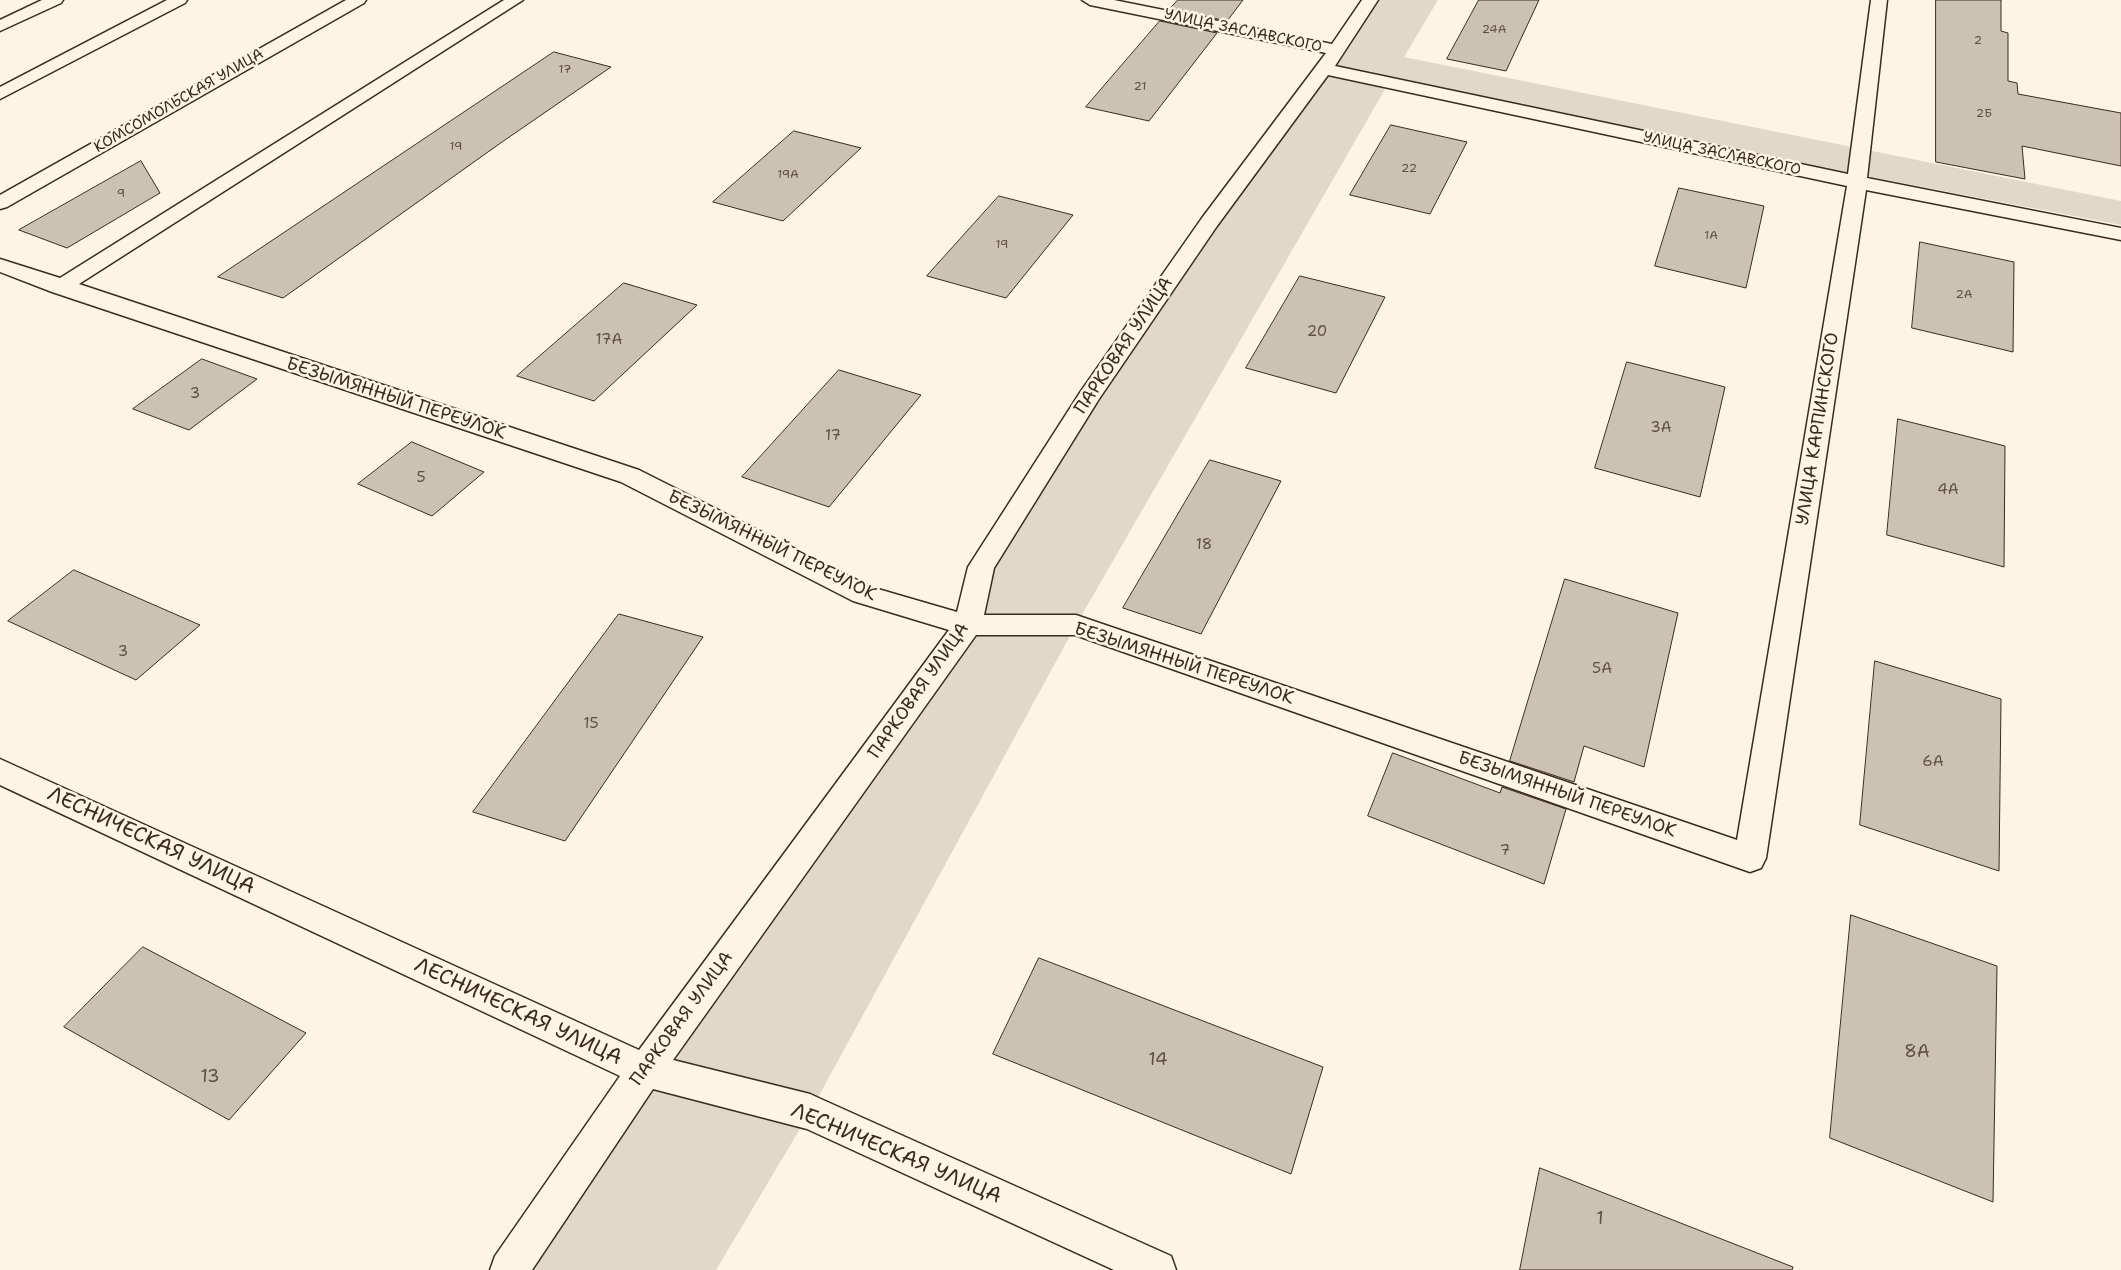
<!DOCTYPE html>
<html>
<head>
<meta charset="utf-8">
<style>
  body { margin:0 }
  canvas { display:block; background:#fcf5e5 }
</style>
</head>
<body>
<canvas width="2121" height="1270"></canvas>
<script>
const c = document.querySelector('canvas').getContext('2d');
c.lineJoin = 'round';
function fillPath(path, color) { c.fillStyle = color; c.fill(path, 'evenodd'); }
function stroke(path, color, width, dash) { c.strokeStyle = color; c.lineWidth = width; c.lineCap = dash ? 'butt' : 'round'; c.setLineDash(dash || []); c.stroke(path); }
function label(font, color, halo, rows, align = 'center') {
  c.font = font + ' "Shantell Sans",sans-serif'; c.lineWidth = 5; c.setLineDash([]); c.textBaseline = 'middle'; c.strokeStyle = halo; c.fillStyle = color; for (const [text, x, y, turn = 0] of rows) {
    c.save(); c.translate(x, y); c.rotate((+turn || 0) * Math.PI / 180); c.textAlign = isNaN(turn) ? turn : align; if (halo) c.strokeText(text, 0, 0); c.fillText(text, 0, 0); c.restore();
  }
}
fillPath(new Path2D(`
  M1370 0H1438L1404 57 2121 201V225L1388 84 1076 625 810 1112 716 1270H509L968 625 981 567Z`), '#e0d8c8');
const building = new Path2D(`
  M1178 0H1243L1227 21 1170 9Z
  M1479 0H1539L1506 71 1447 59Z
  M1936 0H2001V31L2008 33V81L2017 83 2018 94 2121 113V166L2022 146 2025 179 1936 162Z
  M1160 21 1217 33 1149 121 1086 107Z
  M554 52 611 67 502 142 283 298 218 277Z
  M1391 125 1467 142 1430 214 1350 195Z
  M794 131 861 148 783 221 713 202Z
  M141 161 160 193 67 248 19 230Z
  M1679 188 1764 206 1746 288 1655 266Z
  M999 196 1073 215 1006 298 927 276Z
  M1920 242 2014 262 2013 352 1912 328Z
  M1300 276 1385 297 1336 393 1246 368Z
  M624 283 697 305 594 401 517 376Z
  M202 359 257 379 189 430 133 409Z
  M1627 362 1725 387 1700 497 1595 468Z
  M839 370 921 395 829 507 742 477Z
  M1898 419 2005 446 2004 567 1887 535Z
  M412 442 484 472 432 516 358 484Z
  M1210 460 1281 481 1201 634 1123 608Z
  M74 570 200 625 136 680 8 621Z
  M1565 579 1678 613 1644 767 1584 746 1574 782 1510 761Z
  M619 614 703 637 565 841 473 812Z
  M1875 661 2001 699 1999 871 1860 825Z
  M1393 753 1500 793 1502 787 1566 809 1544 884 1368 816Z
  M1851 915 1997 966 1993 1202 1830 1138Z
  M143 947 306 1033 229 1120 64 1027Z
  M1039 958 1323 1067 1291 1174 993 1054Z
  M1540 1168 1793 1267 1792 1270H1520Z`);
fillPath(building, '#ccc2b3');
stroke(building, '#3b2a1e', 1);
const lane = new Path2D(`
  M42 0H63L61 3 0 31V20Z
  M167 0H187L185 3 0 99V87Z`);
const street = new Path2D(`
  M346 0H366L364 3 7 207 0 209V195Z
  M504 0H523L79 284 639 470 871 587 957 612 968 567 1081 391 1202 218 1326 53 1090 5 1082 0H1114L1332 44 1362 0H1378L1335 66 1848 174 1871 0H1887L1867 178 2121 228V240L1866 190 1766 858 1761 868 1750 872 1075 635H976L673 1060 810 1094 823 1100 1171 1256 1176 1270H1114L807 1129 653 1089 532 1270H490L495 1256 620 1076 0 785V759L639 1050 949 630 853 601 621 482 52 292 0 272V259L60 278ZM1328 75 1847 186 1737 840 1076 615H984L994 568 1099 399 1217 226Z`);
stroke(lane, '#3b2a1e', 3);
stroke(street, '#3b2a1e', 3);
fillPath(lane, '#fcf5e5');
fillPath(street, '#fcf5e5');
label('12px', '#5f5043', null, [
  ["24А",1494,30],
  ["2",1978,41],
  ["17",565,70],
  ["21",1140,87],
  ["2Б",1984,114],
  ["19",456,147],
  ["22",1409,169],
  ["19А",788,175],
  ["9",121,194],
  ["1А",1711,236],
  ["19",1002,245],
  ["2А",1964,295]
]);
label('15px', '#3b2a1e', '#fcf5e5', [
  ["УЛИЦА ЗАСЛАВСКОГО",1243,31,12],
  ["КОМСОМОЛЬСКАЯ УЛИЦА",179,101,-30],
  ["УЛИЦА ЗАСЛАВСКОГО",1722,154,12]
]);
label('15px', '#5f5043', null, [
  ["20",1317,332],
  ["17А",609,340],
  ["3",195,394],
  ["3А",1661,428],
  ["17",833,436],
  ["5",421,478],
  ["4А",1948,490],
  ["18",1204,545],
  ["3",123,652],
  ["5А",1602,669],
  ["15",591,724],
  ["6А",1933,762],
  ["7",1505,851]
]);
label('18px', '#3b2a1e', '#fcf5e5', [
  ["ПАРКОВАЯ УЛИЦА",1124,346,-56],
  ["БЕЗЫМЯННЫЙ ПЕРЕУЛОК",396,399,18],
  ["УЛИЦА КАРПИНСКОГО",1818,429,-81],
  ["БЕЗЫМЯННЫЙ ПЕРЕУЛОК",772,546,26],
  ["БЕЗЫМЯННЫЙ ПЕРЕУЛОК",1184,664,18],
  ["ПАРКОВАЯ УЛИЦА",919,691,-55],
  ["БЕЗЫМЯННЫЙ ПЕРЕУЛОК",1567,795,19],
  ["ПАРКОВАЯ УЛИЦА",682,1019,-54]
]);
label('18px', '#5f5043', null, [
  ["8А",1917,1052],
  ["14",1158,1060],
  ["13",210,1077],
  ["1",1600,1219]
]);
label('21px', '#3b2a1e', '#fcf5e5', [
  ["ЛЕСНИЧЕСКАЯ УЛИЦА",151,841,25],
  ["ЛЕСНИЧЕСКАЯ УЛИЦА",518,1012,25],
  ["ЛЕСНИЧЕСКАЯ УЛИЦА",896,1154,23]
]);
</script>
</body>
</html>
